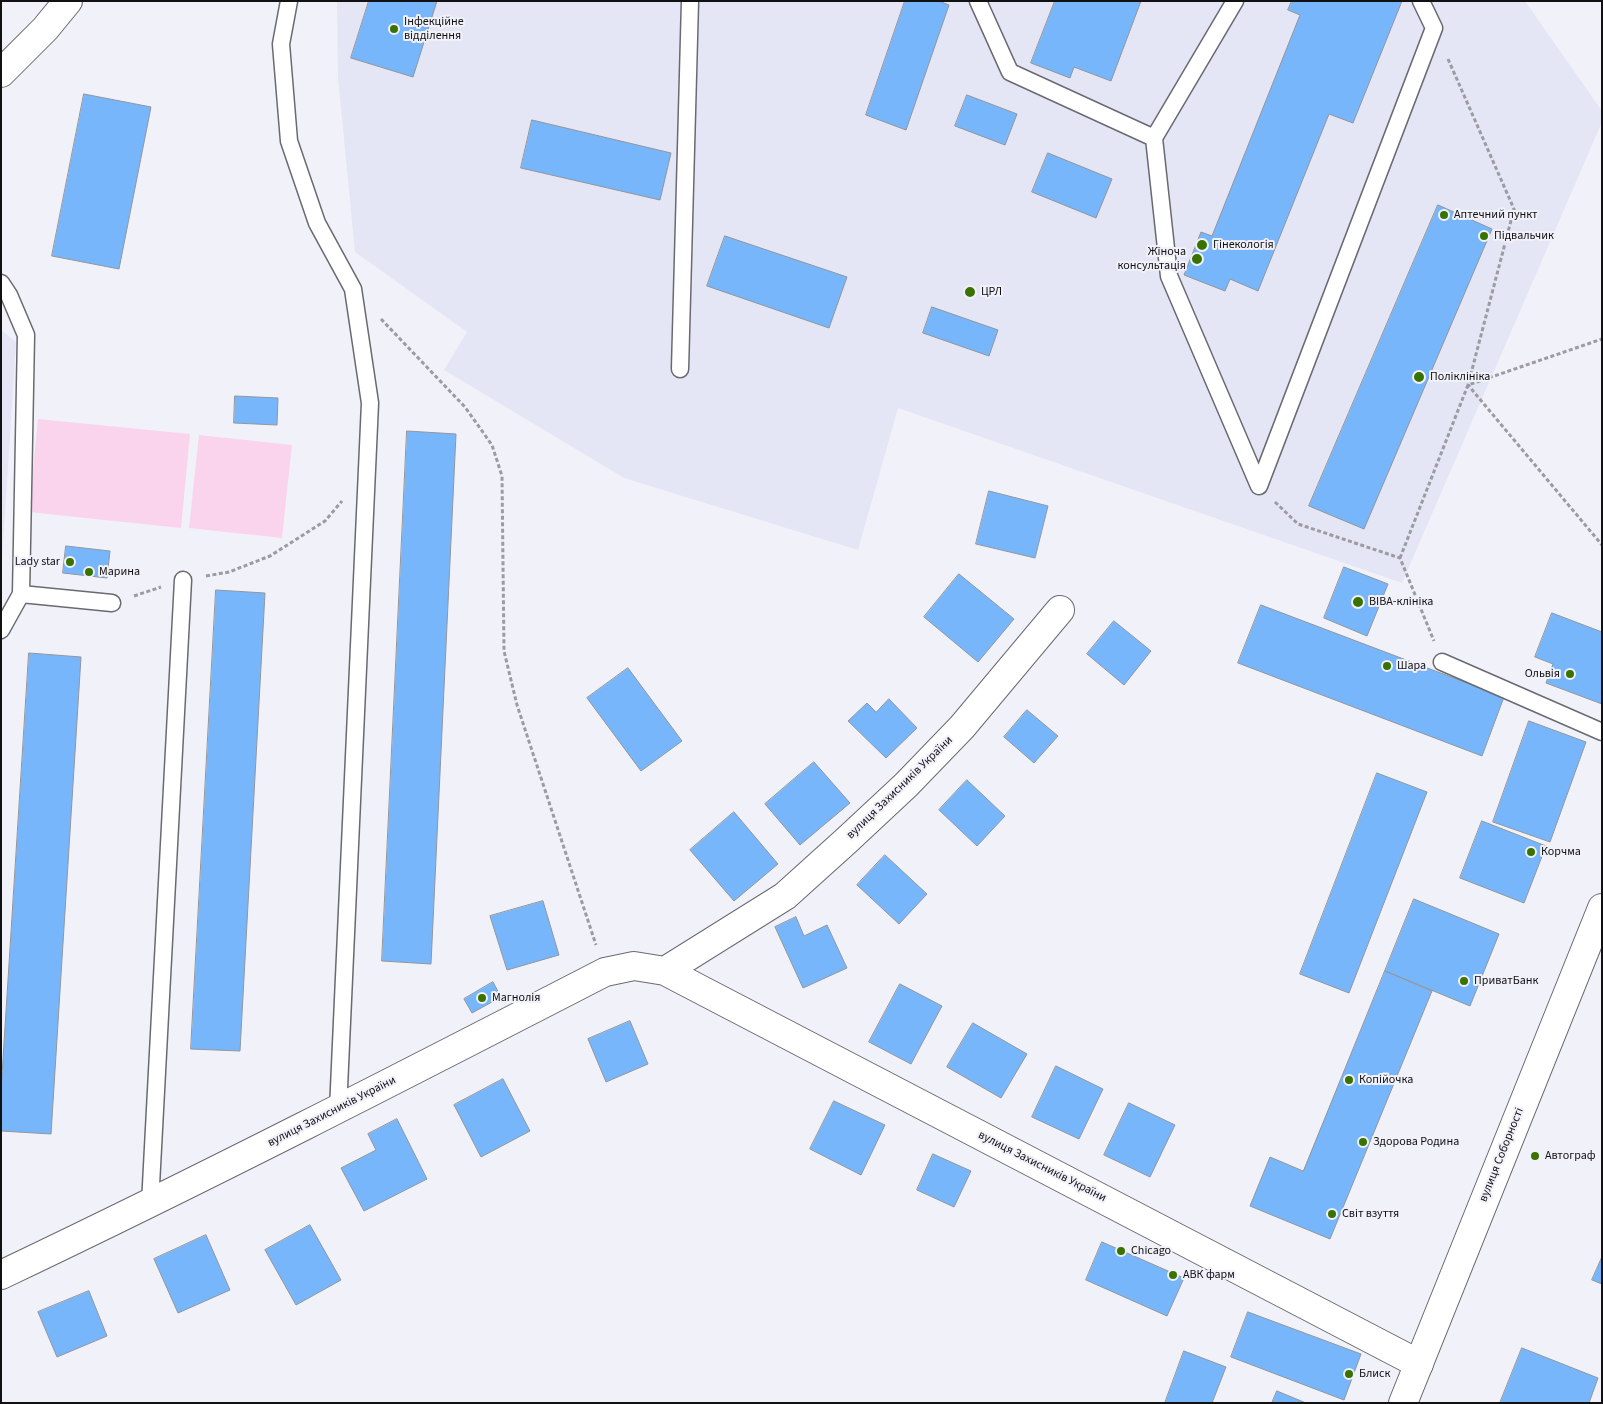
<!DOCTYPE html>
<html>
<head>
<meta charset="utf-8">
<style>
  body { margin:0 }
  #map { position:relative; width:1603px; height:1404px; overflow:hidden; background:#f1f1f9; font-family:"Source Sans 3",sans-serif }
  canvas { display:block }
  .frame { position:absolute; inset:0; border:2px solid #111114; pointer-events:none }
</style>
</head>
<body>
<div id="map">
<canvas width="1603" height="1404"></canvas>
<div class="frame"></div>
</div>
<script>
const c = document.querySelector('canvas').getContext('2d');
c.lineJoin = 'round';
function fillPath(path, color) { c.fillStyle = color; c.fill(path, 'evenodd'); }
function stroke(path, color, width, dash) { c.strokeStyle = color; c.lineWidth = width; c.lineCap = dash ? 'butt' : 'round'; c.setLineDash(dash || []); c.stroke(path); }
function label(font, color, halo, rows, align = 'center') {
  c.font = font + ' "Source Sans 3",sans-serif'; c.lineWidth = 4; c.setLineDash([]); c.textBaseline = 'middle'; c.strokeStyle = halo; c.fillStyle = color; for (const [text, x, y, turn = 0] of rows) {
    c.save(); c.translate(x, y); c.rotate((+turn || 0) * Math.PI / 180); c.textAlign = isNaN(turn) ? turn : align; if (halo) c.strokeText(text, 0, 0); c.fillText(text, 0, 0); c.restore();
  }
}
fillPath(new Path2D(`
  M337 1H1525L1602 111V122L1402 583 898 408 858 550 624 478 444 370 467 332 355 252 338 78Z
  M1 330 16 342 1 576Z`), '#e5e6f5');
fillPath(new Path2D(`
  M38 419 190 434 181 528 29 512Z
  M199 435 292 445 282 538 189 528Z`), '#fad4ec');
const building = new Path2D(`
  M369 1H437L413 77 351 58Z
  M905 1H939L949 5 906 130 866 115Z
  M1055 1H1141L1111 81 1074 67 1070 78 1031 63Z
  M1292 1H1402L1353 123 1329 114 1258 291 1230 279 1225 291 1184 275 1201 232 1212 236 1300 15 1288 10Z
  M84 94 151 107 119 269 52 256Z
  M967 95 1017 114 1005 145 955 126Z
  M532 120 671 153 660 200 521 168Z
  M1048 153 1112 179 1096 218 1032 192Z
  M1438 205 1492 229 1364 529 1309 506Z
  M725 236 847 277 829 328 707 286Z
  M932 307 998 330 989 356 923 333Z
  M235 396 278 398 277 425 234 423Z
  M407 431 456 434 431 964 382 961Z
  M989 491 1048 506 1035 558 976 544Z
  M66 546 110 551 107 578 63 573Z
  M1344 567 1388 584 1367 636 1324 618Z
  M959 574 1014 619 978 662 924 617Z
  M216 590 265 593 240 1051 191 1049Z
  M1261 605 1504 697 1482 756 1238 663Z
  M1552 613 1602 632V704L1546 683 1553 664 1535 657Z
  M1114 621 1151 651 1124 685 1087 654Z
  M29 653 81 657 51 1134 1 1131V1091Z
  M628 668 682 741 641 771 587 698Z
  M889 699 917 728 886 758 848 721 867 703 876 712Z
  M1027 710 1058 736 1034 763 1004 737Z
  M1529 721 1586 742 1550 842 1493 822Z
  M814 762 850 803 800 845 765 804Z
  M1377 773 1427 792 1349 993 1300 974Z
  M967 780 1005 816 977 846 939 810Z
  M734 812 778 864 734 901 690 850Z
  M1482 821 1546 846 1524 903 1460 878Z
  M885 855 927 894 899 924 857 885Z
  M1414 899 1499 934 1470 1006 1385 971Z
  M543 901 559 955 507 970 490 916Z
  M796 917 804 936 827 925 847 968 803 988 775 927Z
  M1385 971 1432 991 1330 1239 1250 1206 1270 1157 1303 1171Z
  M493 982 501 997 472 1013 464 999Z
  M900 984 942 1006 911 1064 869 1042Z
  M630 1021 648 1064 606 1082 588 1039Z
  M973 1023 1027 1054 1001 1098 947 1067Z
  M1056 1066 1103 1089 1079 1139 1032 1117Z
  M503 1079 530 1131 481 1157 454 1105Z
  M834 1101 885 1125 861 1175 810 1149Z
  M1129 1103 1175 1125 1150 1177 1104 1155Z
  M397 1119 427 1179 364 1211 341 1168 376 1150 368 1134Z
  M933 1154 971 1171 954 1207 917 1190Z
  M310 1225 341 1280 296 1305 265 1250Z
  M206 1235 230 1290 178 1313 154 1259Z
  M1102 1242 1184 1278 1167 1316 1086 1280Z
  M1602 1257V1284L1592 1280Z
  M89 1291 107 1336 57 1357 38 1312Z
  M1248 1312 1361 1354 1344 1400 1231 1357Z
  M1522 1348 1598 1378 1589 1403H1500Z
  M1184 1351 1226 1367 1212 1403H1165Z
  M1277 1391 1306 1403H1272Z`);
fillPath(building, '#78b6fc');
stroke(building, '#91969c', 1);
const lane = new Path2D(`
  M289 1 281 44 289 141 317 223 353 289 370 403 338 1110
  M978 1 1010 72 1154 138
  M1235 1 1154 138 1169 276 1259 486 1434 28 1421 1
  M1 283 9 295 26 335 21 594 1 630
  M680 369 690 1
  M21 594 112 603
  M1442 662 1602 732
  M150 1204 183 580`);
const street = new Path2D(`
  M1 73 45 29 68 1
  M665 971 785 896 846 841 906 785 962 727 1060 610
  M1 1275C205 1178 405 1075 605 972L634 966 665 971 1419 1364`);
const secondary = new Path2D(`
  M1403 1403 1602 908`);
stroke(lane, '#696a71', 19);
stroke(street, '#696a71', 30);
stroke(secondary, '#696a71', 30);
stroke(new Path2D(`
  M1448 59 1514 209 1468 385 1602 545
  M381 319 465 407 492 445 502 476 504 651 517 705 596 945
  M1275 502 1298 524 1400 558 1434 641
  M1400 558 1468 385 1602 339
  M206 576 229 572 270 556 325 521 342 501
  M134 596 161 587`), '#9b9ba1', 3, [4, 2.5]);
stroke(lane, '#fff', 16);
stroke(street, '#fff', 28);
stroke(secondary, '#fff', 28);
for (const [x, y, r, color] of [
  [394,29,5,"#3a7200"],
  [1444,215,5,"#3a7200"],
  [1484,236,5,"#3a7200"],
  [1202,245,6,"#3a7200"],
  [1197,259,6,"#3a7200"],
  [970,292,6,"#3a7200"],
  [1419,377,6,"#3a7200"],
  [70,562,5,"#3a7200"],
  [89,572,5,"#3a7200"],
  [1358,602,6,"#3a7200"],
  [1387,666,5,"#3a7200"],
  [1570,674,5,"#3a7200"],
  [1531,852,5,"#3a7200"],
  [1464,981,5,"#3a7200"],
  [482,998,5,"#3a7200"],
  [1349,1080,5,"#3a7200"],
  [1363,1142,5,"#3a7200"],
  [1535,1156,5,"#3a7200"],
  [1332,1214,5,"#3a7200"],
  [1121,1251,5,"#3a7200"],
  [1173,1275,5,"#3a7200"],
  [1349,1374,5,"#3a7200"]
]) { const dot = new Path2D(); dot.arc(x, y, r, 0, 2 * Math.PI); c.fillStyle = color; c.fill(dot); stroke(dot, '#f1f1f9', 2); }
label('12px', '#111114', '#f1f1f9', [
  ["Інфекційне",404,22],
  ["відділення",404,36],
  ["Аптечний пункт",1454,215],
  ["Підвальчик",1494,236],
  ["Гінекологія",1213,245],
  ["Жіноча",1186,252,"right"],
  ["консультація",1186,266,"right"],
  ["ЦРЛ",981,292],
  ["Поліклініка",1430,377],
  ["Lady star",60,562,"right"],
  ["Марина",99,572],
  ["ВІВА-клініка",1369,602],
  ["Шара",1397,666],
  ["Ольвія",1560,674,"right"],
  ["Корчма",1541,852],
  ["ПриватБанк",1474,981],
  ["Магнолія",492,998],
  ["Копійочка",1359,1080],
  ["Здорова Родина",1373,1142],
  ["Автограф",1545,1156],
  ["Світ взуття",1342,1214],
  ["Chicago",1131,1251],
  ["АВК фарм",1183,1275],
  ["Блиск",1359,1374]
], 'left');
label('12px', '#111114', '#f1f1f9', [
  ["вулиця Захисників України",900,788,-44],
  ["вулиця Захисників України",332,1112,-27],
  ["вулиця Соборності",1502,1155,-68],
  ["вулиця Захисників України",1042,1167,27]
]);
</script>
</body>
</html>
